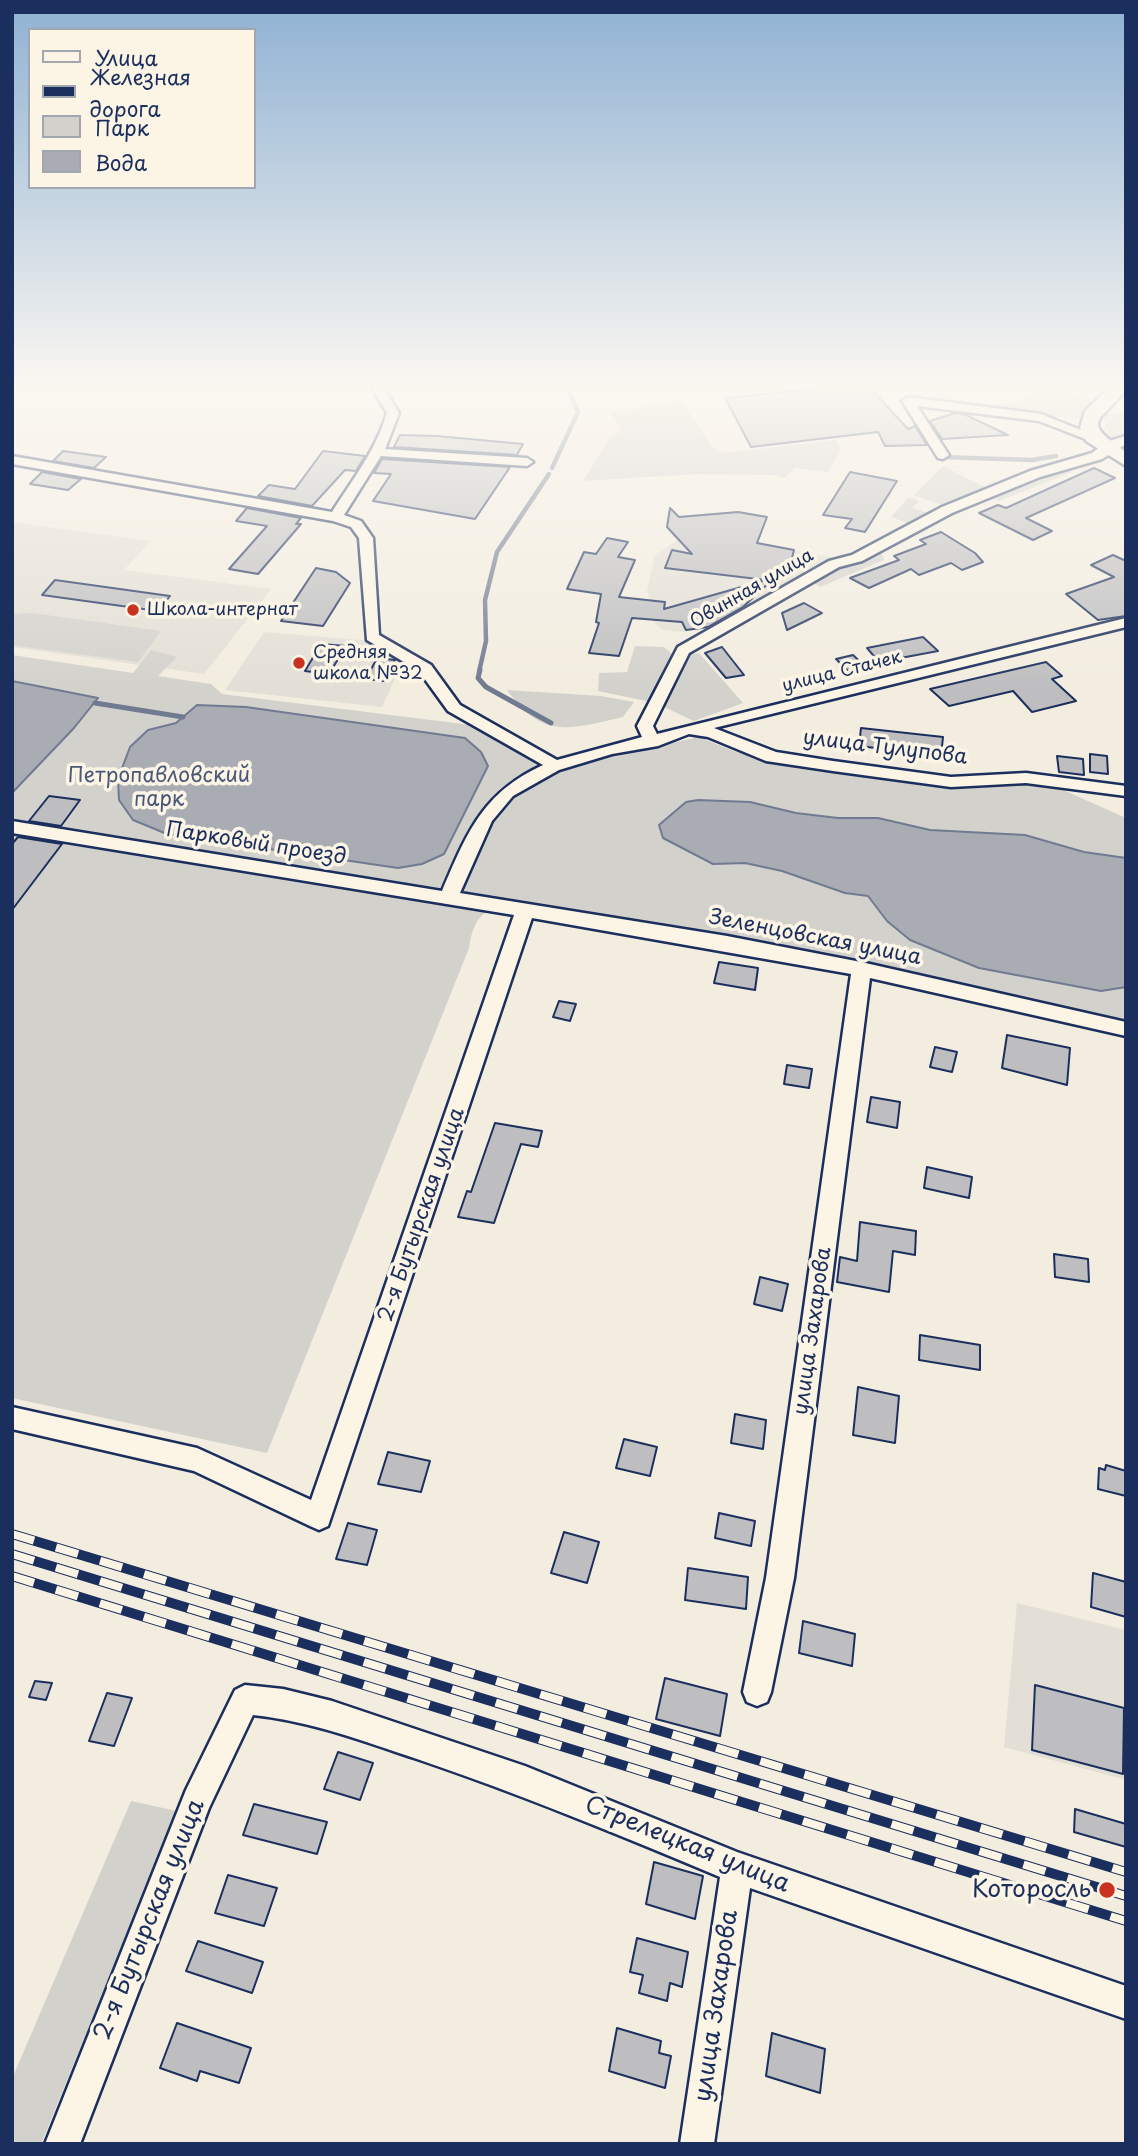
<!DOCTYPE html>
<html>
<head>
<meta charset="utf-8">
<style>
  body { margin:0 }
  #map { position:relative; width:1138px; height:2156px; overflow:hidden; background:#f3ede0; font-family:"Playpen Sans",sans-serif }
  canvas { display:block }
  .frame { position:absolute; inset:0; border:14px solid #1b2f5e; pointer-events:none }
  .legend { position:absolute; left:28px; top:28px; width:228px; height:161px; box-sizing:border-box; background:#fcf5e5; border:2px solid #a2a6af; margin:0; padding:9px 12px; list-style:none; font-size:21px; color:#1b2f5e }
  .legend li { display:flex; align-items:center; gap:14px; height:35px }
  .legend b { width:35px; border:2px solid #a2a6af }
</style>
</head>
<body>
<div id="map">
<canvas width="1138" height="2156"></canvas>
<div class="frame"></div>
<ul class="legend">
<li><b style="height:9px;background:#fcf5e5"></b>Улица</li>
<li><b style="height:9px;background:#1b2f5e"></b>Железная дорога</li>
<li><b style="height:19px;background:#d3d1cc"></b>Парк</li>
<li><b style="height:19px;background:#a9acb3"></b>Вода</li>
</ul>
</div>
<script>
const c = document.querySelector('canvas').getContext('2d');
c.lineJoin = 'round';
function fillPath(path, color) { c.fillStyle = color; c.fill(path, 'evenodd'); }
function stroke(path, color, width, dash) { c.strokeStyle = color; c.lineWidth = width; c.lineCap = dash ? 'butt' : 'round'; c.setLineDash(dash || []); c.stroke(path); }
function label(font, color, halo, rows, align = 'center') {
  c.font = font + ' "Playpen Sans",sans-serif'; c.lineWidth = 7; c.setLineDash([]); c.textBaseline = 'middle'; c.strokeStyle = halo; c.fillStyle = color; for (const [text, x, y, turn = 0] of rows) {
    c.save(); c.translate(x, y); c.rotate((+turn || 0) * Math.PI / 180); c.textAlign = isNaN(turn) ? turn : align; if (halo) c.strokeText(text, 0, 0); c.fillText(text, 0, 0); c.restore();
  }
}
fillPath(new Path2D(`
  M12 522 151 541 124 570 271 589 204 674 12 647Z
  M682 537 767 545 831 557 720 627 682 632 663 630 652 621 653 608 647 591 655 555Z
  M264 632 371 641 403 661 382 707 225 690Z
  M1017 1603 1126 1630V1780L1004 1747Z`), '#e3dfd6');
fillPath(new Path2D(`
  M1041 388H1064L1078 399H1091C1088 404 1084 414 1080 418 1074 422 996 407 983 406L1015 403Z
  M683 402 711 446 724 453 835 440 841 449 828 472 795 468 784 478 772 475 697 474 583 481 611 436 621 431 610 412Z
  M1126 413V451L1118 449 1120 446C1110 438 1103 428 1105 414Z
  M943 466 988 489 944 506 914 495Z
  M1063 470 1073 472 999 501 992 497Z
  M909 497 919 501 913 508 928 513 910 524 891 517Z
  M881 552 884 560 820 587 813 582 840 565 862 563Z
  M22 613H33L161 631 138 662 12 645V615Z
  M635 646 664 647 674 656 651 702 598 691 599 673 627 672Z
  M151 650 177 657 158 676 211 684 222 694 471 725 574 764 699 737 736 752 796 768 959 789 1021 785 1061 789 1126 818V1022L795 953 504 901C480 913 473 921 469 948L267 1453 12 1398V655L133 673Z
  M699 653 743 703 694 721 664 707 689 655Z
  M507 690 601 696 634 702 623 717C571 729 542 740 507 690Z
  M131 1801 177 1811 41 2144H12V2079Z`), '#d3d1cc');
const water = new Path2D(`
  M12 681 98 698 74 728 12 793Z
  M197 705 246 707 465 738 481 752 488 766 444 854 422 864 398 868 167 834 133 820 119 800 118 779 130 747 148 730 176 723Z
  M698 800 750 802 796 813 838 818H878L930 830 1025 835 1084 852 1126 858V987L1101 991 979 968 910 940 887 921 868 896 845 893 782 871 745 863 713 864 663 838 659 825 686 802Z`);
fillPath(water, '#a9acb3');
stroke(water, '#707a91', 2);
stroke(new Path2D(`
  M940 457 1032 460 1056 456
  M552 468 578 412 568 388
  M479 672 486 641 485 600 497 552 549 474`), '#707a91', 4.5);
stroke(new Path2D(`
  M480 670 478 678 486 687 551 723
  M95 703 183 717`), '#707a91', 5);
const building = new Path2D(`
  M828 388H870L908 429 915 426 927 445 885 446 878 432 751 447 725 398Z
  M955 413 966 415 1008 435 942 439 930 421Z
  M400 435 437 436 523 444 517 455 394 447Z
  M63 451 106 457 94 468 53 461Z
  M323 451 365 456 356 471 345 470 312 506 258 496 269 485 295 489Z
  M382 459 510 467 475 519 373 501 391 474 374 473Z
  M1094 468 1115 478 1026 518 1052 531 1033 540 979 513 998 505 1006 508Z
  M42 472 81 479 68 490 30 484Z
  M850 472 897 481 865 532 845 528 852 519 823 515Z
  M247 508 301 518 296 524H301L258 574 229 569 267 526 236 521Z
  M670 508 679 517 738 512 767 517 757 543 794 550 787 577 772 580 743 607 708 627 686 630 682 622 632 618 619 656 589 653 599 623 596 622 601 594 567 589 584 552 596 554 607 538 628 542 618 557 635 560 619 597 665 602 664 609 766 580 665 568 672 550 692 554 667 527Z
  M941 532 975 553 983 562 962 570 951 563 919 575 911 569 869 588 850 578 899 560 894 556 926 544 920 540Z
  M1113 555 1126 561V616L1098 620 1066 594 1114 577 1091 565Z
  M316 568 336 572 350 583 323 626 281 621Z
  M55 580 170 596 158 611 42 595Z
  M804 603 822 613 787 630 782 613Z
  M923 637 938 651 879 662 867 648Z
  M321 644 346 646 329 674 305 671Z
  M722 647 744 675 726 678 705 653Z
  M853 655 869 670 852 675 836 659Z
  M377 658 395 660 385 681 366 679Z
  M1046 662 1062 676 1052 679 1076 701 1032 712 1013 691 949 706 930 689Z
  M861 728 943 737 941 756 859 746Z
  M1090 754 1107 756 1108 774 1090 772Z
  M1057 756 1083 759 1084 775 1059 772Z
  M49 796 80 800 61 826 29 821Z
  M18 837 62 844 12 910V844Z
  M719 962 758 968 755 990 714 983Z
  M559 1001 576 1004 570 1021 553 1017Z
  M1007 1035 1070 1048 1067 1085 1002 1068Z
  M935 1047 957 1052 952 1072 930 1067Z
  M787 1065 812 1069 809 1088 784 1084Z
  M871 1097 900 1102 897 1128 867 1122Z
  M495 1123 542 1131 538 1147 521 1144 494 1223 458 1217 467 1191 471 1192Z
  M927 1167 972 1177 969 1198 924 1188Z
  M860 1222 916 1231 915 1255 893 1251 889 1292 837 1282 840 1257 857 1261Z
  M1054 1254 1088 1259 1089 1282 1055 1277Z
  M760 1277 788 1284 782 1311 754 1304Z
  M920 1335 980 1345V1370L919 1360Z
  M858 1387 899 1396 895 1443 853 1435Z
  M735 1414 766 1420 763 1449 731 1443Z
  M624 1439 657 1447 650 1476 616 1468Z
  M388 1452 430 1461 421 1492 378 1484Z
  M1106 1465 1126 1471V1496L1098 1489 1099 1468 1105 1470Z
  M719 1513 755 1521 751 1546 715 1538Z
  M348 1523 377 1530 367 1565 336 1559Z
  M564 1532 599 1542 587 1583 551 1573Z
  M688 1568 748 1577 746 1609 685 1600Z
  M1093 1573 1126 1582V1617L1091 1607Z
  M803 1621 855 1634 852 1666 799 1653Z
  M665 1678 727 1694 720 1736 656 1719Z
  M35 1681 52 1683 46 1700 29 1697Z
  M1035 1685 1124 1708 1123 1774 1032 1750Z
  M107 1693 132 1698 114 1746 89 1741Z
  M338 1752 373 1763 360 1800 324 1789Z
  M254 1804 327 1822 317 1854 243 1835Z
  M1075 1809 1126 1824V1847L1074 1832Z
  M654 1862 703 1876 695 1919 646 1904Z
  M228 1875 277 1888 264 1926 215 1913Z
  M637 1938 688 1952 682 1987 670 1983 667 2001 639 1993 643 1975 630 1972Z
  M198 1941 263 1962 252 1993 186 1971Z
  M177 2023 251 2048 239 2083 200 2071 197 2081 160 2068Z
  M617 2028 661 2041 659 2053 671 2056 665 2088 609 2071Z
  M772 2033 825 2049 820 2093 766 2076Z`);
fillPath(building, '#bebec0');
stroke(building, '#1b2f5e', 2);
const street = new Path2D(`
  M372 388H384L399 413 385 449 527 458 533 462 527 466 381 456 344 515 361 521 373 538 379 635 431 665 460 705 557 760 642 737 637 726 678 647 829 561 852 555 942 507 1030 471 1092 453 1106 442 1126 436V444L1102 459 1040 477 952 513 862 561 839 567 689 653 653 726 657 734 1126 618V627L714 728 776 752 833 761 951 777 1026 773 1126 786V796L1026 783 951 787 833 771 766 761 708 737 689 734 658 746 612 754 559 770 513 796 492 821 460 893 727 936 861 962 1126 1022V1036L870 978 794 1578 771 1692 767 1702 757 1706 747 1702 743 1692 766 1578 851 974 532 918 328 1526 319 1530 310 1526 194 1471 12 1429V1407L197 1448 311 1500 514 915 12 833V821L442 891C467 833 482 793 543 765L448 711 419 671 367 640 359 538 351 527 333 521 12 464V456L332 512C353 479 376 450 387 413Z
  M908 397 1041 414 1098 437 1088 440 1039 421 917 406 949 455 943 459 938 458 902 401Z
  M245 1685 283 1689 332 1701 525 1766 737 1852 1126 1986V2019L750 1888 714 2144H680L720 1877C620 1835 520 1794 417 1759 363 1741 310 1721 253 1715L209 1808 80 2144H45L186 1790 235 1690Z`);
const secondary = new Path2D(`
  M1109 388 1126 389C1100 424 1079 419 1126 452V466L1086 441 1080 428 1085 411Z`);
stroke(street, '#1b2f5e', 5);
stroke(secondary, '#1b2f5e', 5);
fillPath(street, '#fcf5e5');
fillPath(secondary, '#fcf5e5');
const rail = new Path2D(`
  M12 1534 1126 1872
  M12 1554 1126 1896
  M12 1576 1126 1921`);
stroke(rail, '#1b2f5e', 10);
stroke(rail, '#fcf5e5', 8, [23]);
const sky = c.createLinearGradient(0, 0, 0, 690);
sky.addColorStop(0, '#8fb1d3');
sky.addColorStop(0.56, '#faf7f1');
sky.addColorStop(1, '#faf7f100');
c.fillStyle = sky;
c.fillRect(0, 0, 1138, 690);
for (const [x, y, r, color] of [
  [133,610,7,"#c8321e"],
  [299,663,7,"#c8321e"],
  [1107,1890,9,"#c8321e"]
]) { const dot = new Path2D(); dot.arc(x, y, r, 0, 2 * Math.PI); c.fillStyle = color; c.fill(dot); stroke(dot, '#fcf5e5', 2.5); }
label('18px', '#1b2f5e', '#fcf5e5', [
  ["Овинная улица",752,589,-30],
  ["улица Стачек",842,672,-14]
]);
label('18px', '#1b2f5e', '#fcf5e5', [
  ["Школа-интернат",147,610],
  ["Средняя",313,653],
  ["школа №32",313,674]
], 'left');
label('21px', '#1b2f5e', '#fcf5e5', [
  ["улица Тулупова",885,748,7],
  ["Парковый проезд",256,844,9],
  ["Зеленцовская улица",815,938,11],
  ["2-я Бутырская улица",422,1215,-71],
  ["улица Захарова",813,1331,-82]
]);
label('21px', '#49587a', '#fcf5e5', [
  ["Петропавловский",159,776],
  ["парк",159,800]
]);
label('24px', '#1b2f5e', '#fcf5e5', [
  ["Стрелецкая улица",687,1845,22],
  ["2-я Бутырская улица",150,1920,-68],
  ["улица Захарова",717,2006,-82]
]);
label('24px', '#1b2f5e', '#fcf5e5', [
  ["Которосль",1091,1890]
], 'right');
</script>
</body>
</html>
